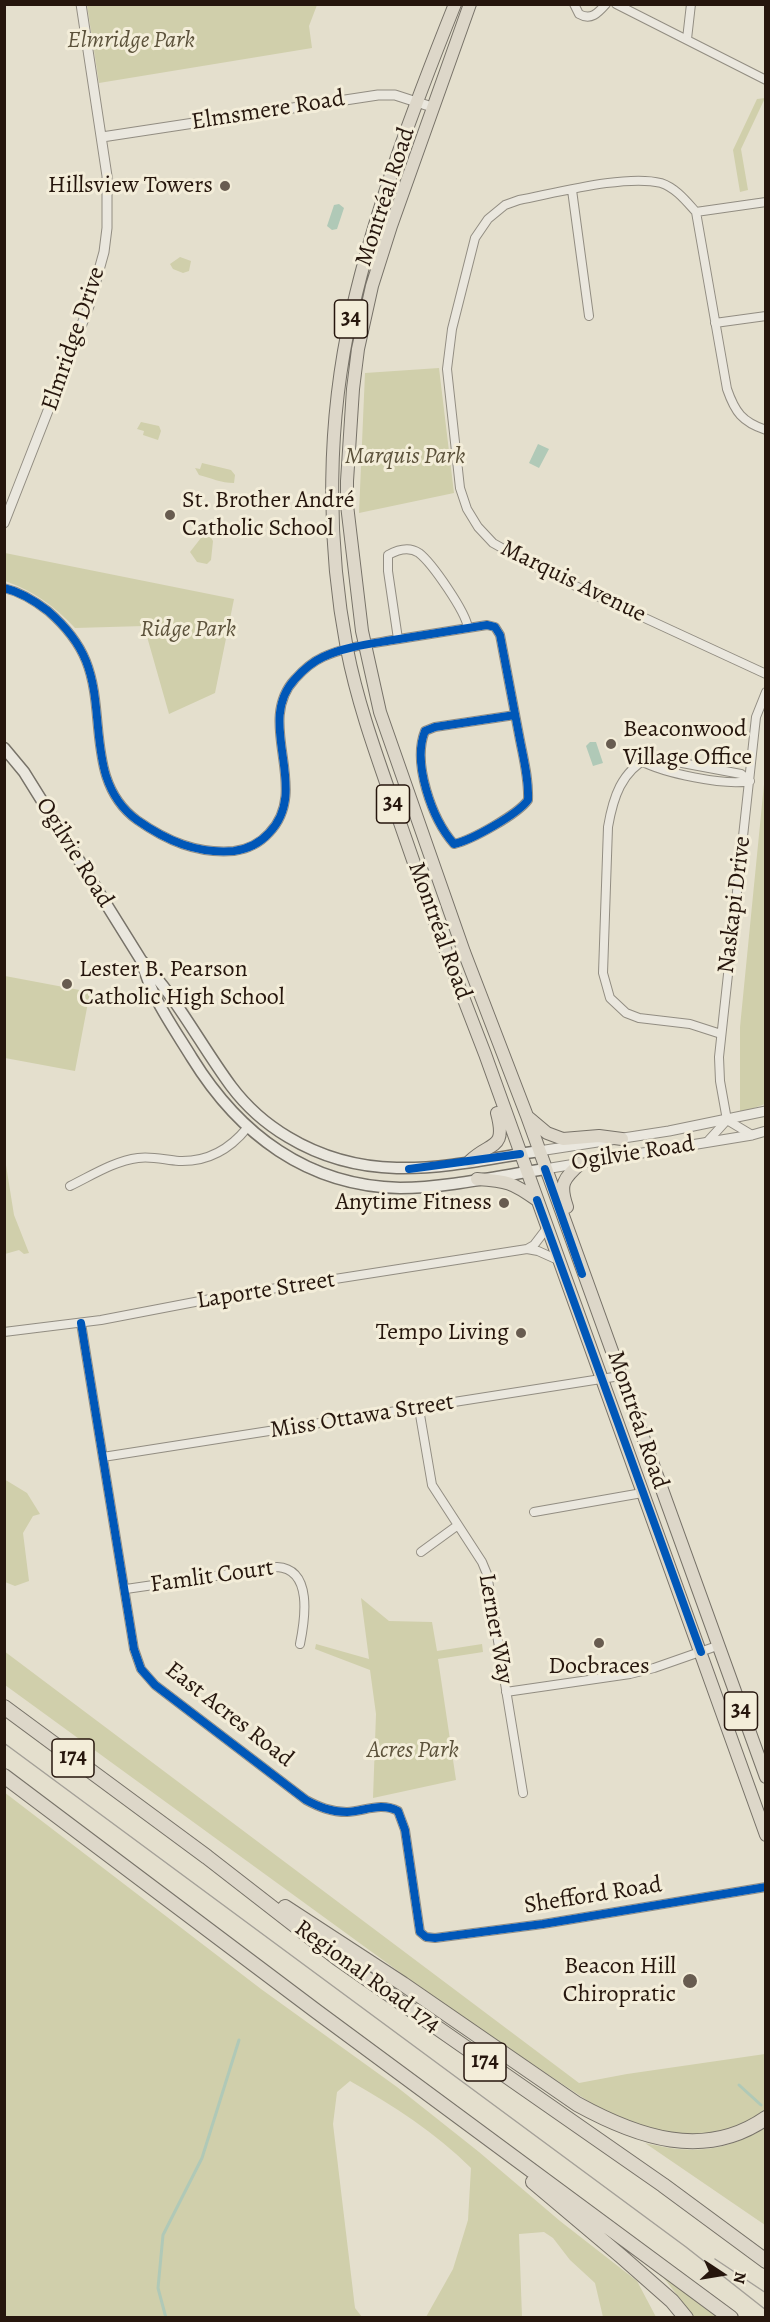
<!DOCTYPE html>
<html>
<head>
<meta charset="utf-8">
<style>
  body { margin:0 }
  #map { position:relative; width:770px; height:2322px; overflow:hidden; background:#e4dfcd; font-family:Alegreya,serif }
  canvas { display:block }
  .frame { position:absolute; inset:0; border:6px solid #26160d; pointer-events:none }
  .north { position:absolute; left:692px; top:2244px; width:60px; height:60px; -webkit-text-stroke:4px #f3edd9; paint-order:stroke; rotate:102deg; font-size:16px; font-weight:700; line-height:24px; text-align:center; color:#26160d }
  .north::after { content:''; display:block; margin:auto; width:21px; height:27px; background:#26160d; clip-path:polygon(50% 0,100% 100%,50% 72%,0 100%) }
</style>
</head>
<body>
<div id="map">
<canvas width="770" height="2322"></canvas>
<div class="frame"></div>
<div class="north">N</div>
</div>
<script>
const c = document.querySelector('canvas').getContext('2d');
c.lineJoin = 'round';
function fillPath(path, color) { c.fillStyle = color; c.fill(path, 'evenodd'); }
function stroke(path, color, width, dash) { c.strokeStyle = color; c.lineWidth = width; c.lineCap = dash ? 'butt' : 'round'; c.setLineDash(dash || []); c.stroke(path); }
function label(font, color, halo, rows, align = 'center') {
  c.font = font + ' Alegreya,serif'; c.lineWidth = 6; c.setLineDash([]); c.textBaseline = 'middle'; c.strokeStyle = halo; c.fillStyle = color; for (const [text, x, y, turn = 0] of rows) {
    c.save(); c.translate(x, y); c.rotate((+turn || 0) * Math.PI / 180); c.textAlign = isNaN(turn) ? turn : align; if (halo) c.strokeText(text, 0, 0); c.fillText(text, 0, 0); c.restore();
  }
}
fillPath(new Path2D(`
  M87 5V4L317 5 309 26 312 48 99 83Z
  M765 98 741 149 748 190 740 192 733 150 757 99Z
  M180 257 191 261 189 271 183 273 173 269 170 264Z
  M439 368 454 493 359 513 365 373Z
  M141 422 159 426 161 431 158 440 143 435 144 431 137 429Z
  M202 463 231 470 235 475 234 483C221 483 211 478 199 475L195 468 200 469Z
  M204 534 210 536 213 541 211 560 207 564 197 562 190 552Z
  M5 553 234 599 215 693 169 714 144 626 75 628C54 606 34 591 5 581Z
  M765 774V1104L740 1113V1027Z
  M5 976 90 992 75 1071 5 1058Z
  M5 1159 14 1215 29 1253 24 1254 19 1250 5 1254Z
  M4 1479 27 1493 40 1514 33 1516 23 1533 29 1581 15 1586 5 1582Z
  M361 1598 389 1621 432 1622 437 1651 482 1644 483 1652 438 1659 456 1780 373 1798 376 1714 370 1670 315 1649 316 1644 369 1659Z
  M4 1651 579 2083 627 2074 765 2054V2112L725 2134 670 2136 618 2118 594 2105 499 2042 409 1979 5 1685Z
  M4 1792 261 1989 397 2087 479 2152 560 2221 637 2281 656 2317H603L595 2283 570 2260 553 2238 544 2232 519 2234 522 2317H426L453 2269 468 2220 471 2168C436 2133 394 2106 350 2081L337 2092 333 2124 355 2308 362 2317H5Z
  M765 2127V2225L645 2143C691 2154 725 2153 765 2127Z
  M660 2273 720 2317H694Z`), '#d0cfab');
fillPath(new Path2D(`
  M339 204 344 208 337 229 332 230 327 226 334 205Z
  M538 444 549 449 539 468 529 463Z
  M590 742H596L603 763 593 766 586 746Z`), '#b0c9b7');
stroke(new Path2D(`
  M739 2085 761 2105
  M166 2318 158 2288 163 2235 202 2158 239 2040`), '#b0c9b7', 3);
const minor = new Path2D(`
  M574 4 579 14C591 21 598 13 606 4
  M616 4 766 80
  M687 39 691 4
  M572 190 589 316
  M696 212 766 202
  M715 323 766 316
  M766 430C742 422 735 412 727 389L696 212C686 201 676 188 661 183 626 174 556 193 519 200L505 205 488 219 475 238 452 329 447 369 460 488 467 509 478 527 493 543 543 571 766 674
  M4 588C21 592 35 601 48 611 64 625 78 641 86 661 107 713 85 782 137 820 167 841 197 854 234 851 248 849 260 843 269 833 312 789 254 723 295 679 303 670 312 662 323 657 344 647 370 644 393 640 425 635 456 630 487 625L495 627 500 635C506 668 513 702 519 735 523 757 529 778 528 800 518 814 472 840 454 844 432 819 412 763 425 731L435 727 515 715
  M398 639 388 571V555C397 550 409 546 419 553 432 563 466 612 468 628
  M641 761C664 773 724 786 750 781
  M721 1034 690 1024 639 1018 626 1013 610 998 603 973 608 827C613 798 621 771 650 757L741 774 750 781
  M752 1135 727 1120 720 1081 719 1057 756 717 766 692
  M707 1142 727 1120
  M70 1186C91 1176 114 1161 138 1158 152 1156 165 1160 179 1161 207 1162 230 1149 247 1128
  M527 1249 534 1245 547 1228
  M81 1323 134 1649 141 1669 155 1685 306 1800C319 1807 331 1812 347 1812 365 1811 381 1802 398 1811L405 1830 420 1932 426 1937 435 1938 543 1924 766 1887
  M4 1332 101 1320 226 1296 527 1249 538 1251 558 1260
  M419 1409 432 1485 482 1562 487 1574 523 1793
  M103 1457 620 1376
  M534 1512 642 1493
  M421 1552 458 1525
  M126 1589 277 1567C313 1569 305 1619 300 1644
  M506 1692 630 1674 654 1668 717 1646`);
const tertiary = new Path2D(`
  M102 137 378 95H395L432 107
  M4 523 89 306 104 252 107 228V176L81 4
  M539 1151 669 1131 766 1111
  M545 1169 752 1135 766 1131`);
const secondary = new Path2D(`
  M4 748 24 772 141 960C177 998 200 1044 231 1086 246 1106 266 1124 288 1137 371 1187 450 1165 539 1151
  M142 962C151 997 173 1027 192 1058 239 1134 307 1186 400 1188 445 1188 500 1176 545 1169`);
const primary = new Path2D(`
  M455 4C415 104 376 206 352 311 327 421 326 538 347 649 358 706 379 762 398 817 425 896 454 975 485 1054L766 1835
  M470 4 391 226 372 286 358 349 353 389 347 481V505L362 631 380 712 464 952 527 1116 766 1777
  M528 1117 547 1133 563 1139 599 1136 622 1139
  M470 1161C490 1141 507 1151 497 1113
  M477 1179C507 1181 512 1182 537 1200
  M567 1207C559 1184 563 1179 581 1163`);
const motorway = new Path2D(`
  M4 1707 207 1857 337 1958 663 2185 766 2261
  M4 1776 316 2011 731 2318
  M285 1907 403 1984 577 2104C637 2137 704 2161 766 2118
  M533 2182 622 2257 672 2301 686 2318`);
stroke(minor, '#928d82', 10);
stroke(tertiary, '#928d82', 11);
stroke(secondary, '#777268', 13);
stroke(primary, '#777268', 14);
stroke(motorway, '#777268', 16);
stroke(minor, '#eae7de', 8);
stroke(tertiary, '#eae7de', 9);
stroke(secondary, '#eae7de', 10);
stroke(primary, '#ddd7c9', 12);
stroke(motorway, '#ddd7c9', 14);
stroke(new Path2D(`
  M4 1743 686 2247 766 2310
  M715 2259 766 2293`), '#a4a098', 1.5);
stroke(new Path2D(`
  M4 588C21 592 35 601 48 611 64 625 78 641 86 661 107 713 85 782 137 820 167 841 197 854 234 851 248 849 260 843 269 833 312 789 254 723 295 679 303 670 312 662 323 657 344 647 370 644 393 640 425 635 456 630 487 625L495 627 500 635C506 668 513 702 519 735 523 757 529 778 528 800 518 814 472 840 454 844 432 819 412 763 425 731L435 727 515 715
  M409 1169 520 1154
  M545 1169 582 1274
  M537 1200 701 1652
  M81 1323 134 1649 141 1669 155 1685 306 1800C319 1807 331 1812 347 1812 365 1811 381 1802 398 1811L405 1830 420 1932 426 1937 435 1938 543 1924 766 1887`), '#0057b8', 8);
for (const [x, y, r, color] of [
  [225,186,6,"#685c50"],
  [170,515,6,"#685c50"],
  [611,744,6,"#685c50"],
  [67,984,6,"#685c50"],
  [504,1203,6,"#685c50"],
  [521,1333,6,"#685c50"],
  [599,1643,6,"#685c50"],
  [690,1981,8,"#685c50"]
]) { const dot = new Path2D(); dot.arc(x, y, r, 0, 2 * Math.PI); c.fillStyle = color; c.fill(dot); stroke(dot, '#f3edd9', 2); }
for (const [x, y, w] of [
  [351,319,33],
  [393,804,33],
  [741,1711,33],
  [73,1758,42],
  [485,2062,42]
]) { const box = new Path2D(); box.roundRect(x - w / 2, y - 19, w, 38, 4.5); c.fillStyle = '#f3edd9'; c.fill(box); stroke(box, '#26160d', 1.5); }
label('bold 22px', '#26160d', null, [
  ["34",351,319],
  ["34",393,804],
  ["34",741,1711],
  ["174",73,1758],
  ["174",485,2062]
]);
label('italic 24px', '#5c523b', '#f3edd9', [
  ["Elmridge Park",131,41],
  ["Marquis Park",405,457],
  ["Ridge Park",188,630],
  ["Acres Park",413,1751]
]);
label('24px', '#26160d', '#f3edd9', [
  ["Elmsmere Road",268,111,-9],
  ["Montréal Road",386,197,-72],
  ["Elmridge Drive",74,339,-71],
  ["Marquis Avenue",573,582,26],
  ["Ogilvie Road",74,853,58],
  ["Naskapi Drive",735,905,-83],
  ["Montréal Road",439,931,70],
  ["Ogilvie Road",633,1154,-9],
  ["Laporte Street",266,1291,-9],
  ["Miss Ottawa Street",362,1417,-9],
  ["Montréal Road",637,1420,71],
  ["Famlit Court",212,1577,-8],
  ["Lerner Way",495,1629,80],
  ["East Acres Road",229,1715,38],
  ["Shefford Road",593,1896,-9],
  ["Regional Road 174",367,1977,36]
]);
label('24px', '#26160d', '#f3edd9', [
  ["Hillsview Towers",213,186],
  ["St. Brother André",182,501,"left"],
  ["Catholic School",182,529,"left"],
  ["Beaconwood",623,730,"left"],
  ["Village Office",623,758,"left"],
  ["Lester B. Pearson",79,970,"left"],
  ["Catholic High School",79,998,"left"],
  ["Anytime Fitness",492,1203],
  ["Tempo Living",509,1333],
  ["Docbraces",599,1667,"center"],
  ["Beacon Hill",676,1967],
  ["Chiropratic",676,1995]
], 'right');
</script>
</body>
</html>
